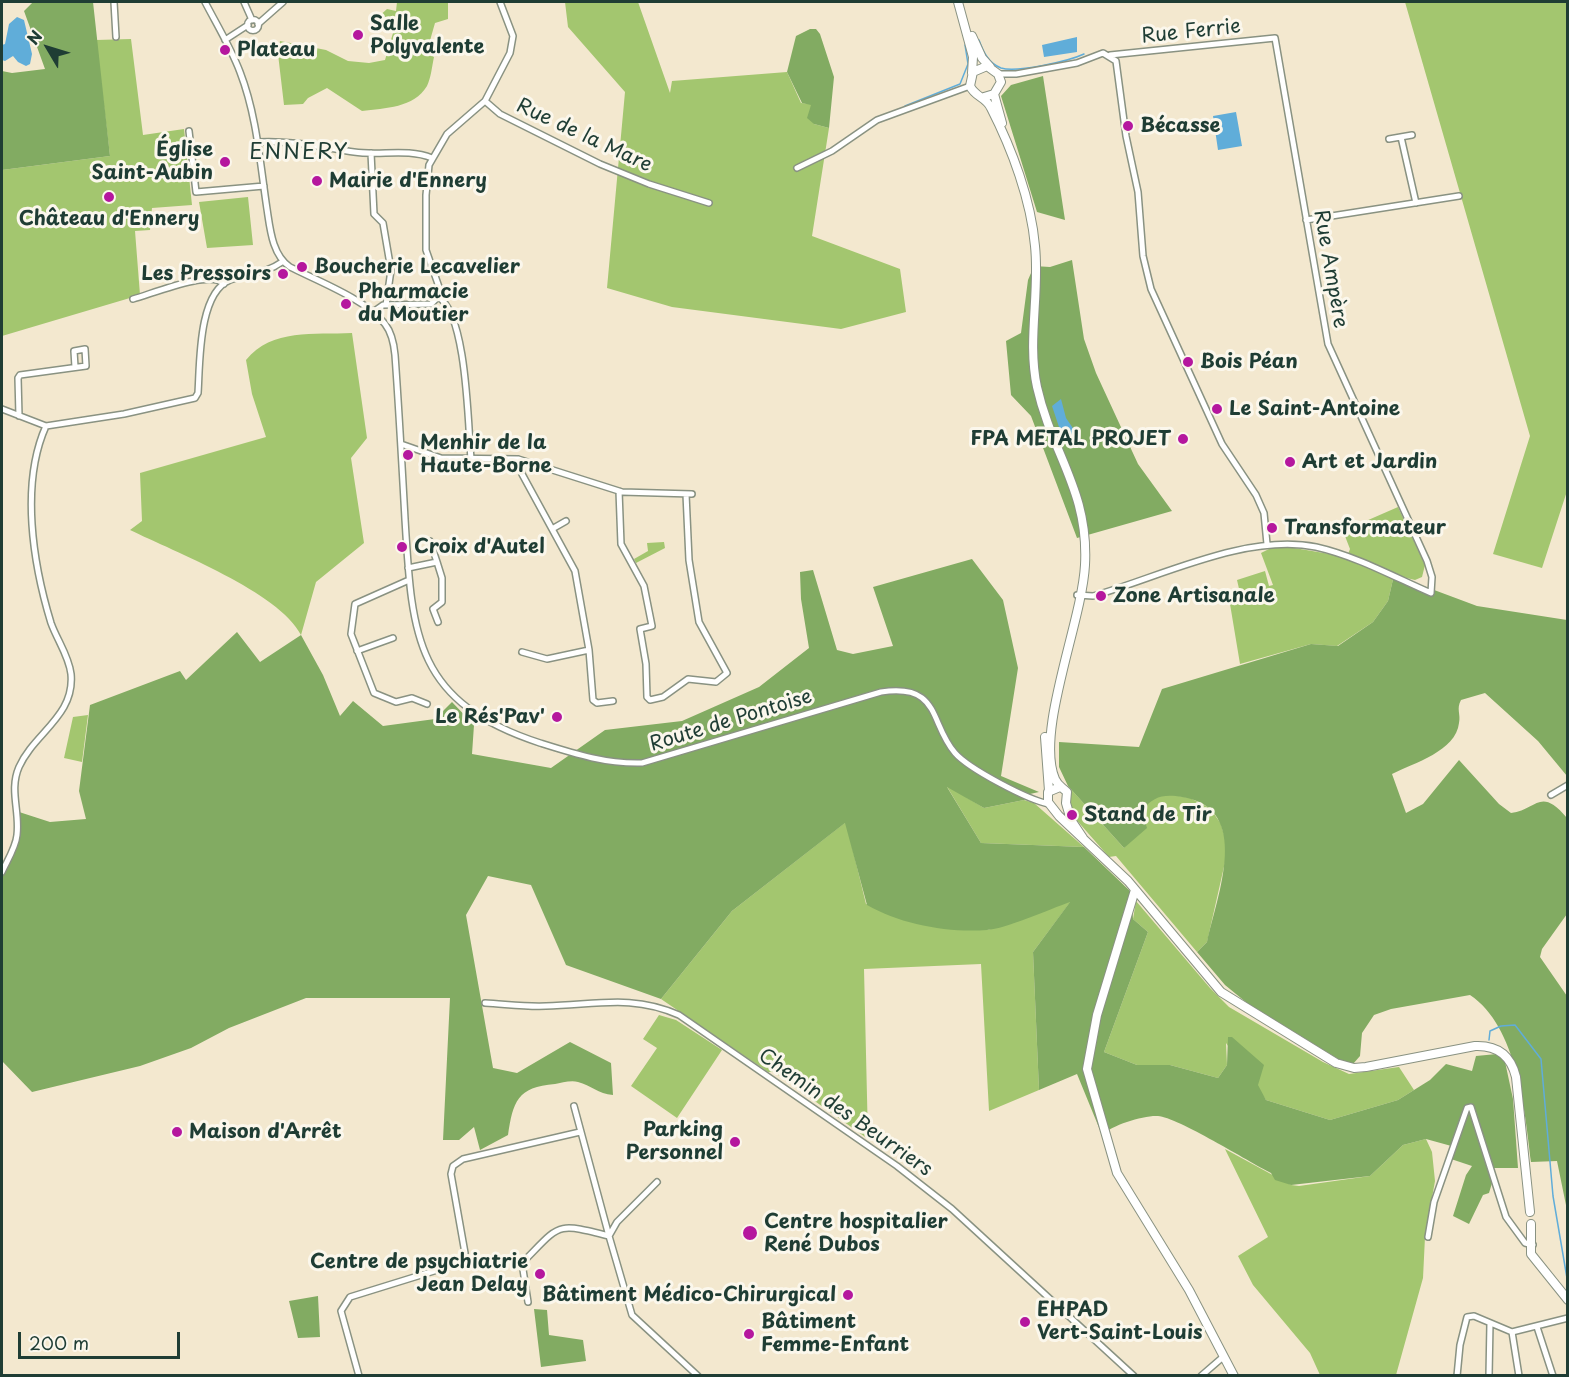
<!DOCTYPE html>
<html>
<head>
<meta charset="utf-8">
<style>
  body { margin:0 }
  #map { position:relative; width:1569px; height:1377px; overflow:hidden; background:#f3e8cf; font-family:"Playpen Sans",sans-serif }
  canvas { display:block }
  .frame { position:absolute; inset:0; border:3px solid #1f3d34; pointer-events:none }
  .north { position:absolute; left:18px; top:18px; width:60px; height:60px; -webkit-text-stroke:4px #fbf7ec; paint-order:stroke; rotate:308deg; font-size:16px; font-weight:700; line-height:24px; text-align:center; color:#1f3d34 }
  .north::after { content:''; display:block; margin:auto; width:21px; height:27px; background:#1f3d34; clip-path:polygon(50% 0,100% 100%,50% 72%,0 100%) }
  .scale { position:absolute; left:18px; top:1332px; width:162px; height:27px; box-sizing:border-box; border:3px solid #1f3d34; border-top:0; padding-left:8px; font-size:18px; line-height:21px; white-space:nowrap; color:#1f3d34; -webkit-text-stroke:4px #fbf7ec; paint-order:stroke }
</style>
</head>
<body>
<div id="map">
<canvas width="1569" height="1377"></canvas>
<div class="frame"></div>
<div class="north">N</div>
<div class="scale">200 m</div>
</div>
<script>
const c = document.querySelector('canvas').getContext('2d');
c.lineJoin = 'round';
function fillPath(path, color) { c.fillStyle = color; c.fill(path, 'evenodd'); }
function stroke(path, color, width, dash) { c.strokeStyle = color; c.lineWidth = width; c.lineCap = dash ? 'butt' : 'round'; c.setLineDash(dash || []); c.stroke(path); }
function label(font, color, halo, rows, align = 'center') {
  c.font = font + ' "Playpen Sans",sans-serif'; c.lineWidth = 6; c.setLineDash([]); c.textBaseline = 'middle'; c.strokeStyle = halo; c.fillStyle = color; for (const [text, x, y, turn = 0] of rows) {
    c.save(); c.translate(x, y); c.rotate((+turn || 0) * Math.PI / 180); c.textAlign = isNaN(turn) ? turn : align; if (halo) c.strokeText(text, 0, 0); c.fillText(text, 0, 0); c.restore();
  }
}
fillPath(new Path2D(`
  M397 2H448V19L435 23 427 51 434 57C432 66 431 78 427 86 414 108 385 108 362 111L327 88 308 98 303 104 284 105 278 54 280 41 326 50 348 61 369 63 385 60 393 33 376 19 387 9 396 11Z
  M565 2H638L670 93 672 81 787 72 801 103 811 104 814 124 829 128 812 236 900 269 906 312 841 329 672 307 607 288 625 92 568 27Z
  M1405 2H1567L1568 488 1542 568 1493 554 1530 436Z
  M131 39 143 135 184 129 192 205 152 208 150 230 135 231 140 295 2 336V170L110 156 96 40Z
  M248 197 253 245 207 248 199 202Z
  M352 333 367 438 351 458 364 543 316 582 301 635C279 592 175 552 130 530L142 521 140 473 266 437 252 394 246 360C272 328 314 335 352 333Z
  M1398 507 1425 565 1422 577 1415 580 1394 575 1388 601 1373 622 1337 646 1311 644 1240 664 1229 598 1261 589 1240 593 1237 580 1265 571 1269 586 1273 585 1261 553 1277 545 1347 557 1350 549 1343 531Z
  M664 542 665 548 636 563 634 559 648 551 647 543Z
  M88 715 82 762 64 758 73 717Z
  M946 785 984 808 1024 800 1034 803 1084 847 981 843Z
  M1068 786 1124 848 1143 819 1142 811 1151 799 1167 794 1190 798 1210 808 1221 824 1228 849 1207 942 1197 952 1116 856 1109 857 1073 816Z
  M846 822 866 904 988 930 1071 901 1033 952 1039 1090 989 1111 981 964 864 969 868 1139 774 1072H768L661 999 732 911Z
  M1136 901 1210 988 1229 1007 1323 1062 1349 1074 1399 1067 1414 1090 1398 1100 1330 1120 1266 1100 1226 1043 1227 1065 1218 1078 1170 1065H1137L1104 1052 1148 932 1133 919Z
  M659 1015 676 1020 722 1050 677 1118 631 1086 657 1048 643 1039Z
  M1426 1139 1432 1152 1435 1181 1425 1237 1423 1278 1396 1375H1320L1310 1353 1253 1285 1238 1256 1268 1237 1225 1149 1291 1185 1299 1186 1370 1176 1403 1145Z`), '#a3c66f');
fillPath(new Path2D(`
  M33 2H93L110 156 2 170V71L12 73 45 69 24 11Z
  M810 29H816L820 34 834 77 829 128 814 124 807 118 811 105 802 103 787 72 796 36Z
  M1043 76 1065 220 1037 212 1001 96 1011 85Z
  M1072 260 1084 339 1096 373 1138 464 1172 511 1077 538 1031 416 1011 395 1006 341 1021 333 1028 280 1034 266 1050 267Z
  M972 559 1003 600 1018 668 1001 776 1039 792 1030 794 1024 800 984 808 947 787 981 843 1084 847 1131 892 1133 919 1148 932 1104 1052 1137 1065H1170L1218 1078 1227 1065 1228 1037H1232L1264 1065 1258 1085 1266 1100 1330 1120 1398 1100 1430 1080 1446 1064 1472 1071 1476 1056 1497 1054 1504 1057 1513 1099 1518 1168H1489L1492 1183 1489 1193 1483 1195 1469 1224 1453 1216 1466 1175 1472 1166 1451 1159 1455 1147 1426 1139 1403 1145 1370 1176 1291 1185 1275 1180 1271 1173C1249 1162 1177 1117 1158 1116 1144 1115 1112 1125 1102 1135L1077 1074 1039 1090 1033 952 1070 902C1050 909 1005 929 987 930 947 933 900 924 867 905L845 823 732 911 661 999 566 965 531 885 488 876 466 915 493 1068 517 1073 570 1042 611 1063 613 1095C598 1094 591 1085 578 1082 571 1080 561 1083 555 1084 517 1087 513 1102 508 1135L480 1150 474 1127 459 1140H443L450 998H306L229 1028 191 1048 140 1066 32 1092 2 1061V870L17 837 16 811 50 822 86 819 79 791 90 705 180 671 186 680 237 632 260 662 301 635 323 675 340 716 353 701 383 726 435 719 452 702 474 725 472 754 551 768 605 730 682 721 759 687 809 648 801 599 800 572 813 570 837 650 853 654 893 646 873 587Z
  M1394 575 1477 606 1567 620V776L1538 741 1485 693 1461 700C1456 709 1461 714 1459 723 1456 751 1414 763 1392 774L1406 813 1423 804 1459 760 1499 804 1511 813C1537 810 1540 786 1567 818V914L1542 949 1540 957 1567 996V1210L1557 1161 1531 1162C1525 1111 1517 1026 1470 995L1391 1009 1374 1015 1362 1033 1360 1056 1353 1064 1338 1059 1247 1003 1225 985 1197 952 1207 942C1217 896 1253 808 1182 797 1164 794 1153 796 1142 811L1147 828 1124 848 1068 786 1059 767V742L1139 747 1162 689 1311 644 1338 646 1373 622 1388 601Z
  M318 1296 320 1337 298 1338 289 1301Z
  M534 1309 547 1310 549 1335 583 1340 586 1361 541 1367Z`), '#82ab62');
fillPath(new Path2D(`
  M17 17 24 20 32 54 30 64 26 66 18 62 13 56 5 61 2 60V45L5 44 9 24Z
  M1077 37V52L1044 57 1042 45Z
  M1236 112 1242 146 1218 150 1213 116Z
  M1061 399 1066 418 1079 437 1069 445 1063 439 1052 406Z`), '#60add9');
stroke(new Path2D(`
  M979 40C983 51 988 63 1001 68 1017 73 1069 61 1084 54
  M905 106 960 84 968 64 965 45
  M1489 1040 1490 1031 1501 1026 1515 1025 1541 1059 1553 1196 1568 1284`), '#60add9', 1.5);
const street = new Path2D(`
  M114 2 116 37
  M205 2C217 25 231 48 240 72 257 116 260 163 267 209 270 228 272 255 290 267 318 281 367 300 385 324 392 333 394 344 395 355 399 410 402 465 405 519 412 637 415 702 540 743 575 754 606 764 642 763L881 692C941 683 929 723 955 753 969 769 1028 800 1049 804
  M244 2 252 20
  M247.5 25a5.5 5.5 0 1 1 11 0a5.5 5.5 0 1 1-11 0Z
  M258 24 283 2
  M225 40 248 25
  M998 74H1016L1077 63 1103 53 1116 61 1126 136 1138 192 1143 256 1151 289 1222 444 1256 495 1264 513 1267 544
  M485 101 500 114 600 164 649 184 709 203
  M189 131 196 192 264 186
  M1401 137 1416 203
  M1389 139 1412 135
  M257 142C291 140 321 147 354 152 380 156 407 148 432 158
  M371 153 374 214 383 223 391 270 386 305
  M797 168 832 151 877 120 970 86
  M1306 220 1459 196
  M438 297C467 313 468 426 471 459
  M133 299C152 294 211 269 224 284
  M373 312 383 305 431 304 438 297 439 287 426 250V195L429 165 447 134 485 101 510 53 513 36 500 2
  M2 409 46 426
  M19 416 18 378 20 375 86 366 85 349 74 351 75 367
  M46 426 124 414 195 398 198 393C200 364 198 293 230 280 249 273 265 274 282 262
  M401 444 441 458 518 459 622 492 692 494
  M518 459 522 474 575 571 589 650 593 700 597 703 613 701
  M619 491 621 544 644 586 652 626 640 629 646 664 647 697 650 700 663 697 688 679 716 682 727 673 699 622 689 560 686 494
  M552 529 566 521
  M430 541 437 562
  M408 568 437 562 442 578V602L433 609 438 622
  M409 580 355 604 351 634 374 693 396 702 412 698 427 704
  M1077 595 1093 596C1160 577 1246 533 1316 547 1356 556 1394 577 1431 593L1432 577 1427 561 1328 344 1275 38 1110 55
  M357 651 393 638
  M522 652 547 659 589 650
  M1551 795 1568 785
  M2 872C7 861 16 847 17 835 20 811 9 790 19 767 34 733 75 716 71 674 69 656 57 640 51 623 33 564 20 484 46 426
  M485 1003C505 1004 526 1007 546 1006 595 1005 632 994 679 1015L897 1166 952 1209 1134 1376
  M574 1106 609 1236
  M657 1182 617 1222 609 1236 632 1315 698 1376
  M1428 1237 1434 1202 1467 1108 1471 1107 1506 1217 1525 1243 1533 1245
  M528 1302 522 1263C561 1224 554 1222 609 1236
  M1537 1327 1553 1376
  M1512 1332 1519 1376
  M359 1376 341 1311 350 1297 463 1262 465 1253 451 1174 453 1166 463 1159 580 1132
  M1201 1376 1223 1357
  M1457 1376 1460 1345 1467 1317 1474 1316 1512 1332 1568 1318
  M1489 1376 1490 1323`);
const secondary = new Path2D(`
  M958 2 973 57 972 73
  M972 36 982 58 990 67
  M994 94 1002 123
  M984 97 994 94 1001 82 998 74 987 66 973 72 970 86C975 97 986 97 991 108 1012 149 1031 200 1035 246 1040 293 1027 341 1037 387 1052 454 1089 491 1085 565 1082 622 1035 732 1055 779 1058 786 1062 787 1067 792L1066 803 1071 820 1083 838
  M1045 737 1049 791
  M1060 787 1048 792V802L1059 816 1128 881 1221 992 1336 1063 1354 1068 1366 1067 1475 1046C1498 1045 1511 1056 1516 1077L1530 1212
  M1135 890 1097 1015 1087 1069 1117 1173 1189 1290 1234 1376
  M1531 1224V1254L1568 1300`);
stroke(street, '#899282', 8);
stroke(secondary, '#899282', 10);
stroke(street, '#fff', 5);
stroke(secondary, '#fff', 8);
for (const [x, y, r, color] of [
  [358,35,6,"#b5179e"],
  [225,50,6,"#b5179e"],
  [1128,126,6,"#b5179e"],
  [225,162,6,"#b5179e"],
  [317,181,6,"#b5179e"],
  [109,197,6,"#b5179e"],
  [302,267,6,"#b5179e"],
  [283,274,6,"#b5179e"],
  [346,304,6,"#b5179e"],
  [1188,362,6,"#b5179e"],
  [1217,409,6,"#b5179e"],
  [1183,439,6,"#b5179e"],
  [408,455,6,"#b5179e"],
  [1290,462,6,"#b5179e"],
  [1272,528,6,"#b5179e"],
  [402,547,6,"#b5179e"],
  [1101,596,6,"#b5179e"],
  [557,717,6,"#b5179e"],
  [1072,815,6,"#b5179e"],
  [177,1132,6,"#b5179e"],
  [735,1142,6,"#b5179e"],
  [750,1233,8,"#b5179e"],
  [540,1274,6,"#b5179e"],
  [848,1295,6,"#b5179e"],
  [1025,1322,6,"#b5179e"],
  [749,1334,6,"#b5179e"]
]) { const dot = new Path2D(); dot.arc(x, y, r, 0, 2 * Math.PI); c.fillStyle = color; c.fill(dot); stroke(dot, '#fbf7ec', 2); }
label('bold 20px', '#1f3d34', '#fbf7ec', [
  ["Salle",370,24],
  ["Polyvalente",370,47],
  ["Plateau",237,50],
  ["Bécasse",1140,126],
  ["Église",213,150,"right"],
  ["Saint-Aubin",213,173,"right"],
  ["Mairie d'Ennery",329,181],
  ["Château d'Ennery",109,219,"center"],
  ["Boucherie Lecavelier",314,267],
  ["Les Pressoirs",271,274,"right"],
  ["Pharmacie",358,292],
  ["du Moutier",358,315],
  ["Bois Péan",1200,362],
  ["Le Saint-Antoine",1229,409],
  ["FPA METAL PROJET",1171,439,"right"],
  ["Menhir de la",420,443],
  ["Haute-Borne",420,466],
  ["Art et Jardin",1302,462],
  ["Transformateur",1284,528],
  ["Croix d'Autel",414,547],
  ["Zone Artisanale",1113,596],
  ["Le Rés'Pav'",545,717,"right"],
  ["Stand de Tir",1084,815],
  ["Parking",723,1130,"right"],
  ["Personnel",723,1153,"right"],
  ["Maison d'Arrêt",189,1132],
  ["Centre hospitalier",764,1222],
  ["René Dubos",764,1245],
  ["Centre de psychiatrie",528,1262,"right"],
  ["Jean Delay",528,1285,"right"],
  ["Bâtiment Médico-Chirurgical",836,1295,"right"],
  ["EHPAD",1037,1310],
  ["Vert-Saint-Louis",1037,1333],
  ["Bâtiment",761,1322],
  ["Femme-Enfant",761,1345]
], 'left');
label('20px', '#1f3d34', '#fbf7ec', [
  ["Rue Ferrie",1191,32,-6],
  ["Rue de la Mare",584,136,25],
  ["Rue Ampère",1330,269,80],
  ["Route de Pontoise",731,721,-17],
  ["Chemin des Beurriers",845,1113,35]
]);
c.letterSpacing = '1.5px';
label('22px', '#1f3d34', '#fbf7ec', [
  ["ENNERY",299,153]
]);
c.letterSpacing = '0px';
</script>
</body>
</html>
